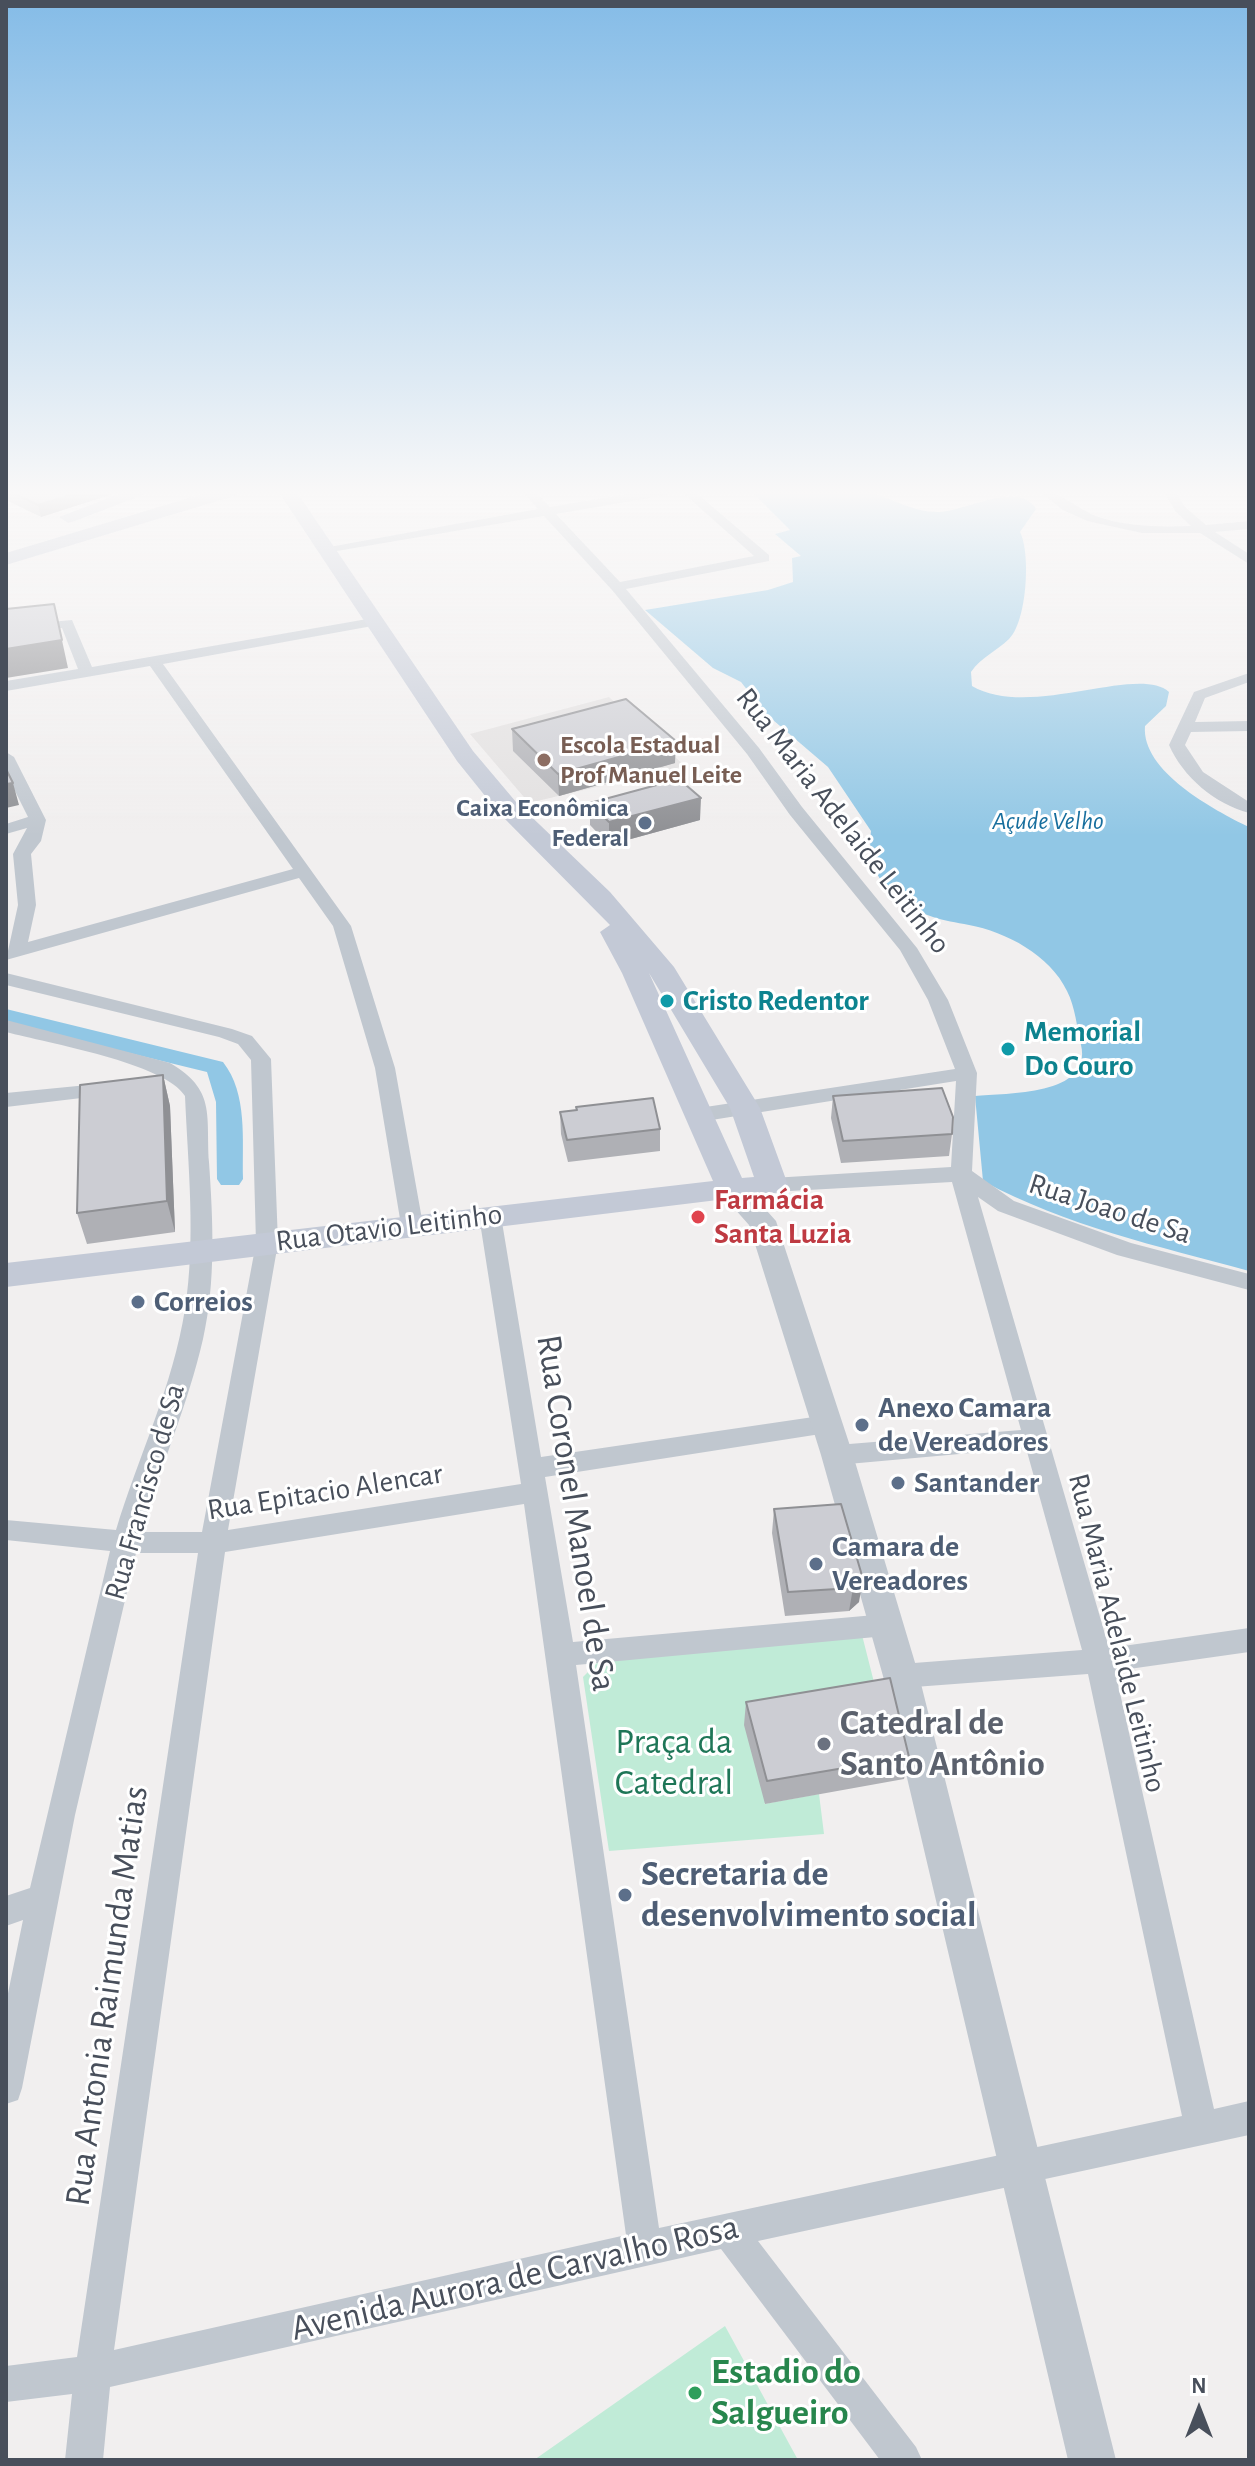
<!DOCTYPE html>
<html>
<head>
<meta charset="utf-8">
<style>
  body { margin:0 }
  #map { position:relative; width:1255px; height:2466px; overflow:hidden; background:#f1efef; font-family:"Alegreya Sans",sans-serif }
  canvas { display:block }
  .frame { position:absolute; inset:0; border:8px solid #484f5b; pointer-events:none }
  .north { position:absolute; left:1159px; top:2370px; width:80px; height:80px; -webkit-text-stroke:6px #fff; paint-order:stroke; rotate:0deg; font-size:22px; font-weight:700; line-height:32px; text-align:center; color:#484f5b }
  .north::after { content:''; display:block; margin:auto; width:28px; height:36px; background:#484f5b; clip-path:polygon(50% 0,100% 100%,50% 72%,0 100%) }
</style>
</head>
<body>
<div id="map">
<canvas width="1255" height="2466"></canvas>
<div class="frame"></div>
<div class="north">N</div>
</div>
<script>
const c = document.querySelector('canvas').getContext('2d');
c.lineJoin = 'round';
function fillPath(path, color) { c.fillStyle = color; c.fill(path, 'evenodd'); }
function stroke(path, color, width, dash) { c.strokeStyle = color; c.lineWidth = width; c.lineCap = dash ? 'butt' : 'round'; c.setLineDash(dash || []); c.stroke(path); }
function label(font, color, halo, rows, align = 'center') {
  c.font = font + ' "Alegreya Sans",sans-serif'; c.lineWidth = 6; c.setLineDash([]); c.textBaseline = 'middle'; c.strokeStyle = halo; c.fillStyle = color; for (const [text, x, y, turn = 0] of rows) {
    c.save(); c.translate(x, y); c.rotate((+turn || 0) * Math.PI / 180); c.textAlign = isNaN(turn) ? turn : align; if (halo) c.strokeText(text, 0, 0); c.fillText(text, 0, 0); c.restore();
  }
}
fillPath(new Path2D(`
  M609 697 685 766 529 803 470 734Z`), '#e2e0e0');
fillPath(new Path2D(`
  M861 1631 879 1702 764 1804 819 1794 824 1834 609 1851 583 1677 599 1661Z
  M725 2326 798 2460H534Z`), '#c0ebd7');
fillPath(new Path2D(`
  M751 491C782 491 841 484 868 492 892 498 912 512 938 512 963 513 1018 479 1036 509L1020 532C1031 553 1027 622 1009 639 997 651 981 657 971 672L972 686C1030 720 1137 664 1169 692L1166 706 1145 726C1141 771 1214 810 1249 827V1271C1158 1246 1066 1226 983 1181L975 1096C1006 1093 1093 1096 1081 1045 1077 1028 1075 1006 1067 991 1050 955 1006 932 969 925 943 920 922 917 900 900 877 882 867 861 871 831L828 767 766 714 741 682 713 668 645 610 768 590 793 582 792 558 801 556 775 534 790 530Z`), '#91c7e5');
fillPath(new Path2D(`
  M6 1009 223 1062C248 1094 242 1140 243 1179L239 1185H221L217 1179 216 1102 207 1072 6 1023Z`), '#91c7e5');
fillPath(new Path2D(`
  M522 491H535L550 507 645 491H672L666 495 556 514 620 582 754 556 681 491H694L769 555V561L764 562 626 589 759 748 802 807 917 948 948 1000 977 1073 972 1171 1014 1201 1131 1243 1249 1274V1290L1117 1255 998 1211 978 1197 1109 1648 1249 1628V1652L1115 1671 1214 2109 1249 2101V2135L758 2241 916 2447 922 2460H880L721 2249 110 2387 103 2460H65L72 2394 6 2402V2366L77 2357 198 1553H136L75 1815 22 2088 18 2100 6 2104V2003L23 1920 6 1926V1896L30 1888 110 1551 6 1540V1520L116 1530C138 1457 173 1386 185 1309 196 1239 188 1166 185 1096 165 1063 47 1043 6 1032V1020L170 1063C216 1090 206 1114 209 1162 213 1221 216 1281 203 1339 188 1405 160 1467 142 1532H202L256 1243 251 1060 238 1044 219 1037 6 985V973L232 1029 252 1036 271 1059 278 1243 228 1530 521 1484 479 1216 490 1209 501 1216 541 1457 827 1415 836 1417 839 1424 836 1431 827 1433 545 1477 573 1642 886 1614 896 1617 899 1625 896 1633 886 1636 576 1665 659 2228 1182 2116 1088 1674 901 1688 891 1685 887 1676 891 1667 901 1664 1082 1650 1026 1448 837 1465 828 1462 825 1455 828 1448 837 1445 1021 1430 952 1182 772 1192 761 1185 772 1178 951 1167 956 1081 699 1122 689 1115 699 1108 955 1069 928 1000 900 950 790 815 747 754 612 590 544 516 325 553 318 549 538 509ZM524 1504 626 2235 114 2350 225 1552Z
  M1039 491C1060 491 1076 508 1096 516 1126 527 1159 527 1191 526L1176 512 1163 491H1175L1185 507 1206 525 1249 521V529L1215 532 1249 554V564L1200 533H1142L1087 521 1063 510Z
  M373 618 380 622 378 625 163 664 351 926 395 1068 423 1225 412 1233 401 1225 375 1068 333 926 299 878 6 960 18 905 13 854 27 828 6 834V824L28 817 6 773V752L14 757 46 820 41 841 31 854 36 905 28 942 293 869 150 666 6 691V681L78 669 62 628 6 634V626L72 620 92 667Z
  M1249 673V682L1205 698 1195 722 1249 721V731L1191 732 1185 745 1203 772 1249 802V813C1215 804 1183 777 1169 745L1194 692Z
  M108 1083 115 1084 118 1089 115 1094 6 1107V1093Z`), '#c0c7cf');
fillPath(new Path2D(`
  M732 1181 742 1183 776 1221 853 1455 919 1676 1116 2460H1068L883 1676 821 1455 749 1225 718 1190 722 1183Z`), '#c0c7cf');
fillPath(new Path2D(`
  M127 491H153L75 521 68 523 59 517Z
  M212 491H240L237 495 6 565V553Z
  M278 491H296L473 751 516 802 610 892 674 967 760 1108 788 1185 783 1192 6 1287V1263L713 1181 622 973 600 932 610 925 498 812 457 761ZM649 973 730 1108 754 1177 742 1178Z`), '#c3c9d6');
fillPath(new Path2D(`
  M6 491H122L41 517 6 500Z
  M512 729 675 763 559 796 513 751Z
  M590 803 700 820 609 845 590 825Z
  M163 1075 170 1106 175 1232 87 1244 77 1213Z
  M833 1096 952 1134 949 1156 841 1163 831 1118Z
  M576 1107 660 1129V1151L568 1162 561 1134 560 1112 576 1110Z
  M841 1504 859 1602 849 1611 785 1616 772 1533 774 1509Z
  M746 1702 909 1757 904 1779 765 1804 744 1725Z`), '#afb0b5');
fillPath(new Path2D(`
  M83 491H122L41 517 38 505Z
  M60 631 68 668 6 678V649Z
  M676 741 675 763 559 796 558 774Z
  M13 783 19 805 6 808V784Z
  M701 798 700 820 609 845V822Z
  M163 1075 170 1106 175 1232 167 1201Z
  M863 1579 859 1602 849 1611 853 1588Z`), '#8f9094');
const building = new Path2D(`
  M9 491H83L38 505Z
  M54 604 62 640 6 649V609Z
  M626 699 676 741 558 774 512 729Z
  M6 769 13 783 6 784Z
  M679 779 701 798 609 822 590 803Z
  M163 1075 167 1201 77 1213 80 1085Z
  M942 1088 953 1117 952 1134 843 1141 833 1096Z
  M653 1098 660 1129 567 1140 560 1112 577 1110 576 1107Z
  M841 1504 863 1579 853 1588 788 1592 774 1509Z
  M890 1678 909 1757 767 1781 746 1702Z`);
fillPath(building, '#cccdd3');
stroke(building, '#8f9094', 2);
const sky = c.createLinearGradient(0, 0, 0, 836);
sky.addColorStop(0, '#85bce7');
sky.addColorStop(0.59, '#f9f8f8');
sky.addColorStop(1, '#f9f8f800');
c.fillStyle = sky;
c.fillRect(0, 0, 1255, 836);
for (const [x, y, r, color] of [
  [544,760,8,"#8d6e63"],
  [645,823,8,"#5c6f8a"],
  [667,1001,8,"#0f9aa8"],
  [1008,1049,8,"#0f9aa8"],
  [698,1217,8,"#e0444e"],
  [138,1302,8,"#5c6f8a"],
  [862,1425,8,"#5c6f8a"],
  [898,1483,8,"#5c6f8a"],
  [816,1564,8,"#5c6f8a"],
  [824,1744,8,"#6b7280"],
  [625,1895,8,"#5c6f8a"],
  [695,2393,8,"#2e9e5b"]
]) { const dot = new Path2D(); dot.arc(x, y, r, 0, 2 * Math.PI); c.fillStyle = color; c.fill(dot); stroke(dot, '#fff', 3); }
label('bold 26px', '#785e54', '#fff', [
  ["Escola Estadual",560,745],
  ["Prof Manuel Leite",560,775]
], 'left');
label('bold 26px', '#4e5e75', '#fff', [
  ["Caixa Econômica",629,808],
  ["Federal",629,838]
], 'right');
label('italic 26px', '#186f9e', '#fff', [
  ["Açude Velho",1048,821]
]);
label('30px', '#484f5b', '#fff', [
  ["Rua Maria Adelaide Leitinho",843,821,52],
  ["Rua Joao de Sa",1110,1209,18],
  ["Rua Otavio Leitinho",389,1228,-7],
  ["Rua Francisco de Sa",145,1492,-74],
  ["Rua Epitacio Alencar",325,1492,-9],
  ["Rua Maria Adelaide Leitinho",1117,1633,76]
]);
label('bold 30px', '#0d838f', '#fff', [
  ["Cristo Redentor",683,1001],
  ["Memorial",1024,1032],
  ["Do Couro",1024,1066]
], 'left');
label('bold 30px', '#be3a42', '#fff', [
  ["Farmácia",714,1200],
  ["Santa Luzia",714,1234]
], 'left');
label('bold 30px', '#4e5e75', '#fff', [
  ["Correios",154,1302],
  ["Anexo Camara",878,1408],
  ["de Vereadores",878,1442],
  ["Santander",914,1483],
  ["Camara de",832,1547],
  ["Vereadores",832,1581]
], 'left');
label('36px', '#484f5b', '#fff', [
  ["Rua Coronel Manoel de Sa",576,1513,81],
  ["Rua Antonia Raimunda Matias",107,1996,-82],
  ["Avenida Aurora de Carvalho Rosa",515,2278,-13]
]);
label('bold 36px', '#5b616d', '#fff', [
  ["Catedral de",840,1723],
  ["Santo Antônio",840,1764]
], 'left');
label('36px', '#1e7657', '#fff', [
  ["Praça da",674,1742],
  ["Catedral",674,1783]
]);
label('bold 36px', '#4e5e75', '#fff', [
  ["Secretaria de",641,1874],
  ["desenvolvimento social",641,1915]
], 'left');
label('bold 36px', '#27864d', '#fff', [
  ["Estadio do",711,2372],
  ["Salgueiro",711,2413]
], 'left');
</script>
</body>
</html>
